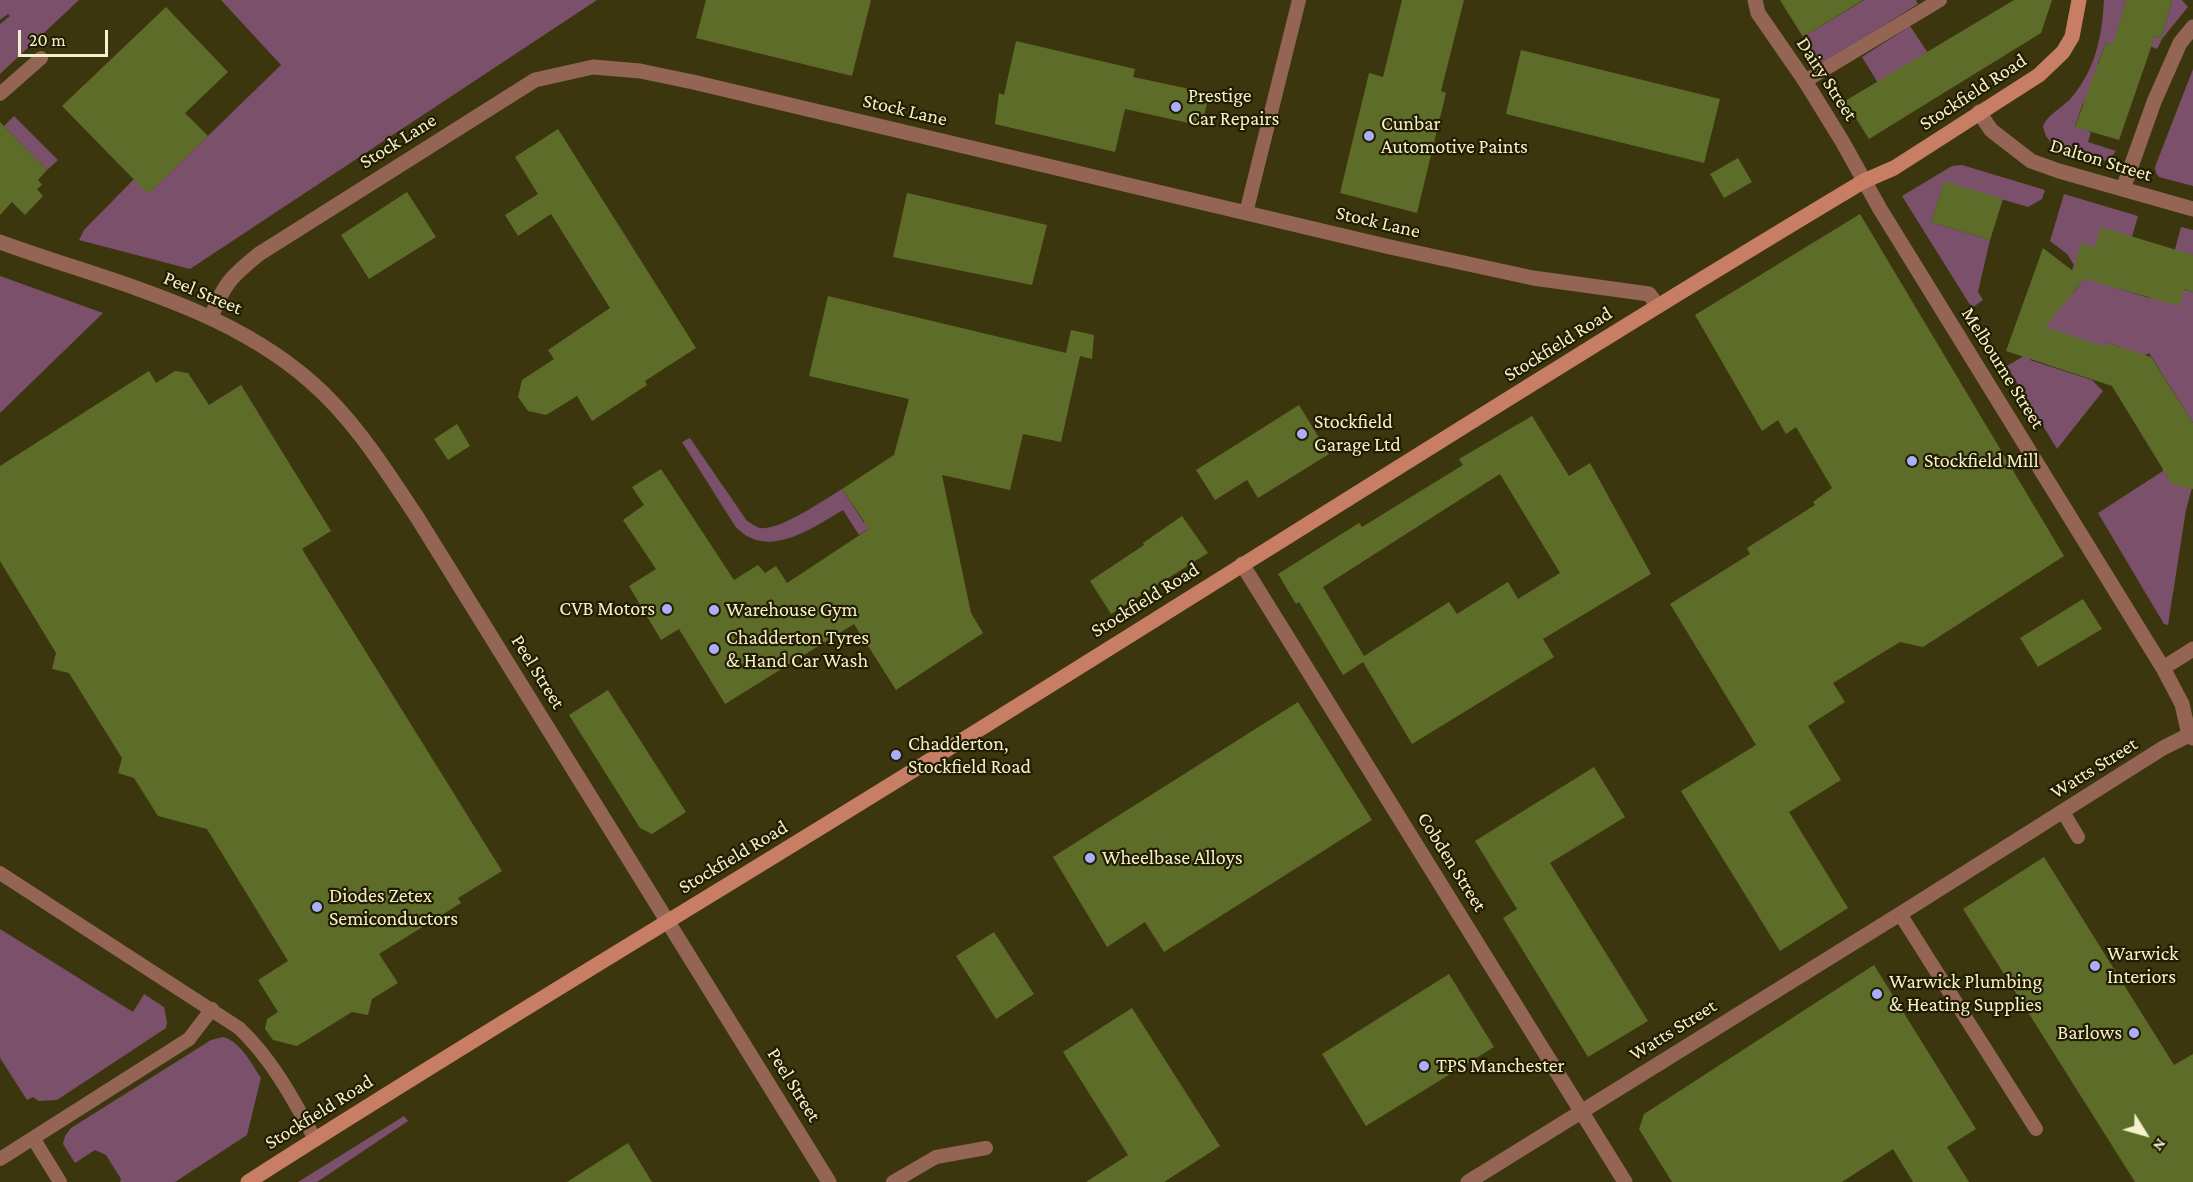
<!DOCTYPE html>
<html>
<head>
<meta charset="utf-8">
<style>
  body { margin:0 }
  #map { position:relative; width:2193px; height:1182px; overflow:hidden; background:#3c360e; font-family:"Crimson Pro",serif }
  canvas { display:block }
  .north { position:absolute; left:2115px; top:1104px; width:60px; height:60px; -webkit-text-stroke:4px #221d00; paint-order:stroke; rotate:127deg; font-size:16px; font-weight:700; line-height:24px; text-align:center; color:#f5f0cc }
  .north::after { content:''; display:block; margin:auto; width:21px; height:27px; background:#f5f0cc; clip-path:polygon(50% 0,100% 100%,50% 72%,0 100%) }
  .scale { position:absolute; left:18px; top:30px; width:90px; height:27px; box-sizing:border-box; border:3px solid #f5f0cc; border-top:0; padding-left:8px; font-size:18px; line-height:21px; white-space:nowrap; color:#f5f0cc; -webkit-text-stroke:4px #221d00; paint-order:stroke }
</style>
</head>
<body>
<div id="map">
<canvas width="2193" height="1182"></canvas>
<div class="north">N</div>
<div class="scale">20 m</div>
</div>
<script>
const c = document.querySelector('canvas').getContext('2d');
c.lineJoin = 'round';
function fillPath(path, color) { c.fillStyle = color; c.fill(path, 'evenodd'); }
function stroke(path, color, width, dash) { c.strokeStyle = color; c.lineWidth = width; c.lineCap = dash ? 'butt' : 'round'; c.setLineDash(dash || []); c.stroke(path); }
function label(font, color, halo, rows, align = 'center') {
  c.font = font + ' "Crimson Pro",serif'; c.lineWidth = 4.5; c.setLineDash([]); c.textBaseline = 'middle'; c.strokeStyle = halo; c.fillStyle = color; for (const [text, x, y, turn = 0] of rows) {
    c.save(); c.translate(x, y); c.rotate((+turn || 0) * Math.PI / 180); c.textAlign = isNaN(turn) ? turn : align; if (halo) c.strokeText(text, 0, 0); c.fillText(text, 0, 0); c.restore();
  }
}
fillPath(new Path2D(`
  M0 0H79L0 74V24L10 16 8 14 0 20Z
  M221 0H597L190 269 79 240 84 230 134 179 149 193 281 65Z
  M1864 0H1916L1918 4 1821 65 1803 37Z
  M2104 0H2126L2116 35 2121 47 2106 42 2098 63 2104 110 2083 103 2075 126 2091 132 2088 142 2116 151 2109 160 2102 161 2054 147 2046 136 2043 127C2047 114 2064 107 2072 97 2096 68 2102 36 2104 0Z
  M2172 0H2182L2188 7 2162 39 2157 49 2145 44 2148 34 2161 38Z
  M1910 26 1928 53 1878 83 1862 57Z
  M2193 69V186L2159 177 2156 173 2155 167Z
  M14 116 58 160 47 170 4 126Z
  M1962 165 2045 190 2042 199 2028 207 1944 182 1931 222 1990 240 1978 292 1983 300 1972 308 1902 196 1952 166Z
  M2064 194 2138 216 2117 288 2149 298 2174 253 2181 227 2193 230V255L2185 253 2176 287 2193 292V423L2149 353 2118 372 2120 347 2108 343 2102 362 2042 326 2030 360 2092 380 2103 391 2057 449 2007 366 2027 354 2052 277 2073 293 2083 280 2072 270 2074 265 2067 254 2050 241Z
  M0 276 103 313 0 413Z
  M690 438 747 521C751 523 756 527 760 528 780 531 825 499 842 489L864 523 902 498 907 505 859 535 843 510C811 529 766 561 735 526L682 442Z
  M2193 448V484L2186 510 2168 625 2164 624 2098 513 2163 471 2162 467Z
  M0 929 133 1012 144 994 164 1007 167 1022 166 1028 57 1100 39 1101 33 1097 27 1100 0 1058Z
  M223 1037C241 1042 251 1063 261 1078L247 1135 175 1182H120L121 1179 106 1155 95 1150 75 1163 63 1144 65 1136 71 1128 211 1040Z
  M404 1116 408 1121 317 1182H298Z`), '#7a506b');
fillPath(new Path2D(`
  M706 0H871L852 76 696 38Z
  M1402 0H1464L1441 91 1446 93 1417 213 1340 193 1369 73 1383 77Z
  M1780 0H1863L1803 37Z
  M2014 0H2052L2041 33 1869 139 1845 101Z
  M2126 0H2172L2161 38 2155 36 2119 140 2075 127 2106 42 2113 44Z
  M166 7 228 72 185 113 208 136 148 194 62 106Z
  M1016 41 1135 69 1133 77 1209 93 1202 126 1125 109 1115 152 995 124 999 93 1004 95Z
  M1521 50 1720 99 1704 163 1506 114Z
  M0 122 47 170 38 180 42 185 37 189 43 196 25 215 12 202 0 215Z
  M558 129 696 348 645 381 647 385 592 421 577 396 546 415 528 411 518 397 522 380 554 359 548 350 610 308 551 214 518 236 505 215 538 194 515 157Z
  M1738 158 1752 182 1724 198 1710 174Z
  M1944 181 2003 199 1990 240 1931 222Z
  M407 192 436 237 369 279 341 235Z
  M907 193 1047 225 1032 285 893 257Z
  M1860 214 2064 556 1923 647 1900 642 1833 683 1845 702 1808 726 1841 780 1789 812 1848 908 1780 951 1681 791 1756 745 1670 604 1750 554 1747 548 1815 505 1813 502 1832 488 1796 427 1786 434 1778 420 1762 431 1695 315Z
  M2101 227 2193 255V292L2184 289 2179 306 2082 278 2084 279 2045 327 2106 347 2108 343 2151 357 2193 423V489L2172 484 2112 386 2006 351 2043 248 2073 271 2081 243 2095 247Z
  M828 296 1066 353 1071 330 1094 335 1092 359 1080 356 1061 442 1023 434 1010 490 942 475 971 613 983 633 896 690 854 624 725 704 679 629 661 640 629 586 656 569 623 520 644 505 632 487 661 469 734 580 758 565 765 573 776 566 787 583 869 529 842 489 894 455 909 399 809 376Z
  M149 371 156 383 175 371 188 373 209 405 241 385 331 531 302 549 502 871 458 898 461 903 379 954 398 983 372 999 368 1015 352 1012 297 1046 273 1040 265 1029 267 1019 278 1012 258 980 288 961 207 829 158 816 134 778 118 773 122 758 69 673 52 669 56 653 0 561V466Z
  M1299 405 1329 454 1258 498 1247 480 1215 500 1196 470Z
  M1532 416 1569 476 1590 463 1651 574 1543 639 1554 657 1412 744 1363 662 1343 675 1299 602 1296 604 1278 574 1359 523 1362 527 1463 465 1459 459ZM1500 474 1560 573 1518 599 1508 582 1457 614 1449 602 1364 656 1323 587Z
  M457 424 470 446 448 460 434 439Z
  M1182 516 1208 553 1111 614 1090 581 1144 545 1143 543Z
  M2083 599 2102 629 2038 667 2020 638Z
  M608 690 686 812 652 834 640 828 569 715Z
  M1298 702 1372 820 1164 952 1145 922 1107 947 1053 857Z
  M1594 767 1625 817 1550 863 1648 1021 1588 1057 1503 918 1517 909 1475 841Z
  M2044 857 2174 1065 2193 1054V1182H2135L1963 909Z
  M994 932 1034 994 996 1019 956 956Z
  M1874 965 1976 1129 1947 1147 1969 1182H1913L1893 1149 1842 1182H1672L1639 1129 1644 1114Z
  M1449 974 1494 1047 1366 1126 1322 1054Z
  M1132 1008 1220 1146 1164 1182H1086L1128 1155 1063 1052Z
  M628 1143 652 1182H567Z`), '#5d6d29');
stroke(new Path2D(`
  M1805 81 1940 0
  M0 94 41 58
  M1246 213 1299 0
  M2063 812 2078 837
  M0 873 239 1028C272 1059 293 1099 315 1139
  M1900 914 2036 1129
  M33 1138 60 1182
  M0 1159 189 1039 212 1009
  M893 1182 936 1157 986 1148`), '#946554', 14);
stroke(new Path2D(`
  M1755 0 1758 13 1805 81 1842 141 1880 209 2163 668 2182 704 2189 735 2193 738
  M1979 112 1991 130 2031 161 2059 171 2193 209
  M2123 189 2154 102 2180 43 2193 27
  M0 242C106 281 223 305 310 381 354 419 385 469 417 517L829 1182
  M211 318C223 284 232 276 259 254L535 80 593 67 640 71 693 82 1390 247 1533 278 1649 294 1658 306
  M1242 564 1625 1182
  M2163 668 2193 649
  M1468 1182 1900 914 2163 748 2189 735`), '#946554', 15);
stroke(new Path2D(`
  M248 1182C468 1041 692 908 914 770 1231 574 1545 372 1864 181L1894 168 2039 75 2063 52 2072 37 2079 0`), '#c87e64', 15);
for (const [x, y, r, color] of [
  [1176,107,6,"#aaaffb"],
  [1369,136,6,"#aaaffb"],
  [1302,434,6,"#aaaffb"],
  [1912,461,6,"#aaaffb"],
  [667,609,6,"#aaaffb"],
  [714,610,6,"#aaaffb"],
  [714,649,6,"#aaaffb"],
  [896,755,6,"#aaaffb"],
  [1090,858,6,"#aaaffb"],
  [317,907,6,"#aaaffb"],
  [2095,966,6,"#aaaffb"],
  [1877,994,6,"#aaaffb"],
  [2134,1033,6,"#aaaffb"],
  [1424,1066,6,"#aaaffb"]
]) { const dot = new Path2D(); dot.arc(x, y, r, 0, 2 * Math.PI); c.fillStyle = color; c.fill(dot); stroke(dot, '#221d00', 2); }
label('20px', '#f5f0cc', '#221d00', [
  ["Dairy Street",1827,79,57],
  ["Stockfield Road",1973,92,-33],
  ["Stock Lane",905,110,13],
  ["Stock Lane",398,141,-32],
  ["Dalton Street",2101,160,17],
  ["Stock Lane",1378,222,13],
  ["Peel Street",203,293,23],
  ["Stockfield Road",1558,344,-32],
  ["Melbourne Street",2003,368,58],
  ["Stockfield Road",1145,600,-32],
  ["Peel Street",538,672,58],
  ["Watts Street",2094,768,-32],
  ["Stockfield Road",733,857,-31],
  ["Cobden Street",1452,862,58],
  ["Watts Street",1673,1030,-32],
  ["Peel Street",794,1085,58],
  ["Stockfield Road",319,1112,-32]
]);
label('20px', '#f5f0cc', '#221d00', [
  ["Prestige",1188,96],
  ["Car Repairs",1188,119],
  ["Cunbar",1381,124],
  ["Automotive Paints",1381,147],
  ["Stockfield",1314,422],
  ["Garage Ltd",1314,445],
  ["Stockfield Mill",1924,461],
  ["CVB Motors",655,609,"right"],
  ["Warehouse Gym",726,610],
  ["Chadderton Tyres",726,638],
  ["& Hand Car Wash",726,661],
  ["Chadderton,",908,744],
  ["Stockfield Road",908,767],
  ["Wheelbase Alloys",1102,858],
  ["Diodes Zetex",329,896],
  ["Semiconductors",329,919],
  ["Warwick",2107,954],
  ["Interiors",2107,977],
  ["Warwick Plumbing",1889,982],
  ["& Heating Supplies",1889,1005],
  ["Barlows",2122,1033,"right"],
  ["TPS Manchester",1436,1066]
], 'left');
</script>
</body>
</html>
